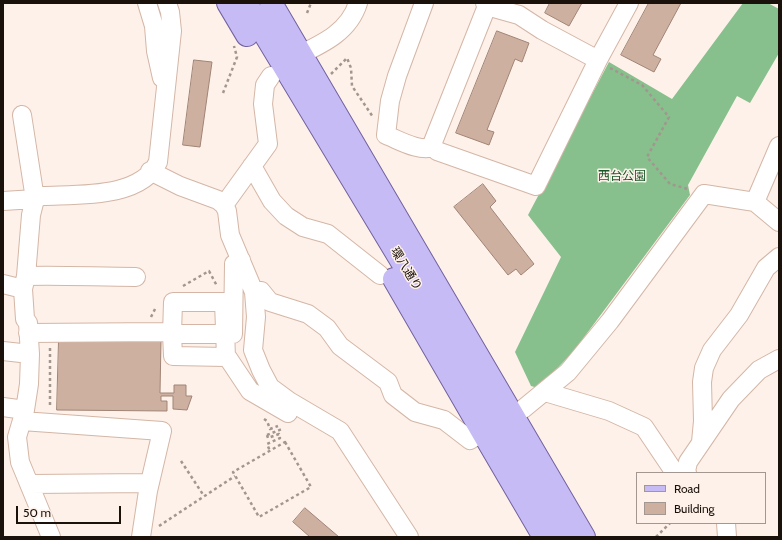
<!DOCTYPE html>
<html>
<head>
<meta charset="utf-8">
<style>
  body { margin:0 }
  #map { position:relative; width:782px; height:540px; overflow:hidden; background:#fef1ea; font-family:Cabin,sans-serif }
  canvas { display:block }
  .frame { position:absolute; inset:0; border:4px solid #1b110b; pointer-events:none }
  .legend { position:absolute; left:636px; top:472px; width:130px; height:52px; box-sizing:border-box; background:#fef1ea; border:1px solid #a39791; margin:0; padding:5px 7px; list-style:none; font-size:12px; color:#1b110b }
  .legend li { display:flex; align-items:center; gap:8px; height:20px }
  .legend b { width:20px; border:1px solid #a39791 }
  .scale { position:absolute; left:16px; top:506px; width:105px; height:18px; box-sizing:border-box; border:2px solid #1b110b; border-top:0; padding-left:5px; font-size:12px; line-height:14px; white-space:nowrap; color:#1b110b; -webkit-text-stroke:3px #fef1ea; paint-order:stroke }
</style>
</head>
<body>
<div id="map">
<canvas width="782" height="540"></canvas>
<div class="frame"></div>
<ul class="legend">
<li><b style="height:5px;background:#c6bbf5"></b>Road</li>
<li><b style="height:11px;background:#ceb0a0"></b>Building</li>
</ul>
<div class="scale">50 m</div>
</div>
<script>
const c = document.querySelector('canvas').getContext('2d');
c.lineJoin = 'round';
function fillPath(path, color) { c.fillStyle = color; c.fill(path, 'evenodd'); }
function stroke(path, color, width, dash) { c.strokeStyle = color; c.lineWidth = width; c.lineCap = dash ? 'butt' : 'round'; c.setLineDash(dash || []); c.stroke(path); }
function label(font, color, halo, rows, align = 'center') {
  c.font = font + ' Cabin,"Noto Sans JP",sans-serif'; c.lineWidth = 3; c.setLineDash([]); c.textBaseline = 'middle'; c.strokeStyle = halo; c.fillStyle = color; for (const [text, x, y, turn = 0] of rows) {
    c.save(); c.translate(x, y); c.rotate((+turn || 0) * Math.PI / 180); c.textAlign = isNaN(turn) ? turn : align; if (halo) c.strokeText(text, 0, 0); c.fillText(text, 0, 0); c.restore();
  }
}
fillPath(new Path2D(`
  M743 3H768L779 9V53L750 103 737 96 688 185 690 195 573 352 538 388 531 386 515 352 561 257 528 215 609 62 672 99Z`), '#87c08d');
const building = new Path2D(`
  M550 3H582L569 26 545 13Z
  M649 3H681L653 55 661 59 654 72 621 55Z
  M497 31 529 43 522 62 515 59 487 130 494 132 489 145 456 133Z
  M194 60 212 62 200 147 183 145Z
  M483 184 496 201 490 207 534 264 521 275 516 269 508 275 454 207Z
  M59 338 161 340 160 393H174V385H186V396H192L187 410 173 409V396H161V401H167V411L57 410Z
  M305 508 339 537H310L293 522Z`);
fillPath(building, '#ceb0a0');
stroke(building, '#a08475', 1);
const minor = new Path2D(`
  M147 3 154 26 156 51 162 78
  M424 3 397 76 390 101 386 135C401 141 419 152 434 147L433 142 487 6
  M485 3 487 6 519 15 542 30 598 60
  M289 60C317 46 348 35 358 3
  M271 76 265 85 263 104 268 144 224 205 227 211 230 235 254 292 256 317 253 350 261 370 270 387 289 401 340 431 409 537
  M22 115 35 199 31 215 26 276 23 289 25 319 28 323 30 354 29 384 25 410 17 437 20 462 51 537
  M434 147 437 151 536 186 598 60 629 3
  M252 166 272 201 286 216 303 227 328 234 380 275
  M150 171 180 186 218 200 224 205
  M3 201 35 199 42 196C76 194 141 199 158 162L172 31 170 12 167 3
  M755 202 779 146
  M26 276C63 275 99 277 136 277
  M3 284 23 289
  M254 292 261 291 270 302 308 314 327 328 340 346 388 382 393 395 415 412 444 420 470 440 489 427
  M28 333 165 332 172 334 173 302H224L226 357 228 358 250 391 288 413
  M3 351 30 354
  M226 357 173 356 172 334H233L234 264 241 260
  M545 392 609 411 644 427 675 473
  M3 407 25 410
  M523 409 568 372 610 321 704 194 755 202 779 222
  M22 421 162 431 148 491 141 537
  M701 442 703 421 702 382 704 368 712 350 739 315 766 268 779 257
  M687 473 686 471 688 462 731 399 759 370 779 359
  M30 484 149 483
  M726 523 727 537`);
const major = new Path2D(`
  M228 3 247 35
  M246 3 446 335 562 537
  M271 3 584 537
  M394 279 482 431 544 537`);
stroke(minor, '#d4b6a6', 20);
stroke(major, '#71629f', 24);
stroke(new Path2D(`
  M307 13 311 3
  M610 68 642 85 669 117 647 157 670 184 688 189
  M331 74 347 58 351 68 352 86 373 117
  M223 93 237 57 234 46
  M183 286 209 271 217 286
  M151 317 156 307
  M50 348V407
  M264 419 267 421 270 429 278 426
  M267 435 282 429 281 428
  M267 435 268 438 279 434 280 438 267 444 270 451
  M285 442 311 487 259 517 233 472Z
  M181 461 204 496
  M159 526 235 476
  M656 537 670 523`), '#a2968f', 2.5, [3, 3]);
stroke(minor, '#fff', 18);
stroke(major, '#c6bbf5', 22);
label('12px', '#195627', '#fef1ea', [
  ["西台公園",622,176]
]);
label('12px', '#1b110b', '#fef1ea', [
  ["環八通り",406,269,59]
]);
</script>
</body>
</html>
